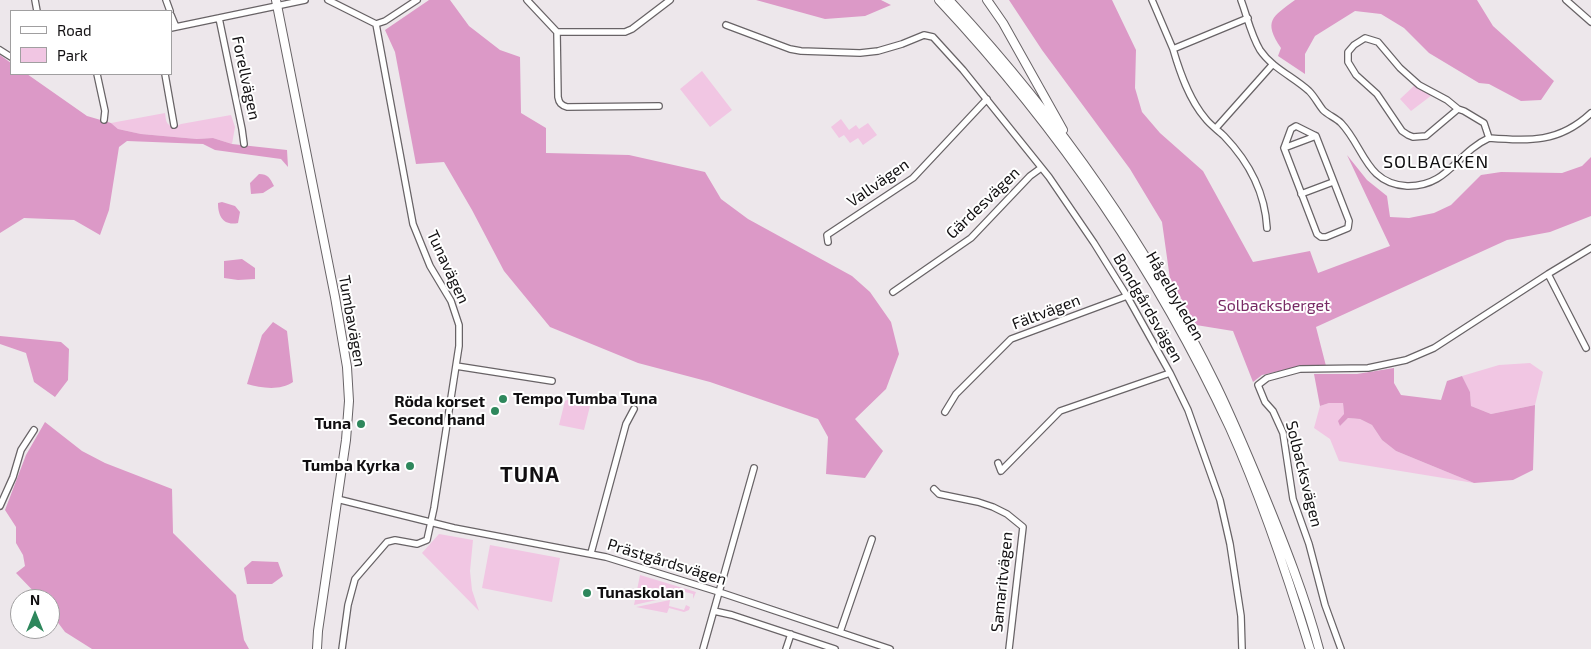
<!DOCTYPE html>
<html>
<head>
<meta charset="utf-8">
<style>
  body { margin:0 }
  #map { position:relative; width:1591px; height:649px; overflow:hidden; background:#ede7eb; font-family:"Exo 2",sans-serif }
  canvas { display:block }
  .legend { position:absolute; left:10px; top:10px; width:162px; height:65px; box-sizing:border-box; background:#fff; border:1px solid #a09fa0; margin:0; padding:6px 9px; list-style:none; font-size:15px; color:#110f11 }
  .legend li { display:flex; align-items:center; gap:10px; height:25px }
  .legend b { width:25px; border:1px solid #a09fa0 }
  .north { position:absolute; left:10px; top:589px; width:50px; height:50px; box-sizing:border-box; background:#fff; border:1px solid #a09fa0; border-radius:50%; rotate:0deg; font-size:14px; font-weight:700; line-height:20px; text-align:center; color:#110f11 }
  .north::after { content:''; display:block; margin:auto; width:18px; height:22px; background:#2e875c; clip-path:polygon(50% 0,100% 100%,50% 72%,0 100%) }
</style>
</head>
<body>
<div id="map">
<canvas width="1591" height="649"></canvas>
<ul class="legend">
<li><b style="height:6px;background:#fff"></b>Road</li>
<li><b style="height:14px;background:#f1c6e3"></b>Park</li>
</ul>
<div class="north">N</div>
</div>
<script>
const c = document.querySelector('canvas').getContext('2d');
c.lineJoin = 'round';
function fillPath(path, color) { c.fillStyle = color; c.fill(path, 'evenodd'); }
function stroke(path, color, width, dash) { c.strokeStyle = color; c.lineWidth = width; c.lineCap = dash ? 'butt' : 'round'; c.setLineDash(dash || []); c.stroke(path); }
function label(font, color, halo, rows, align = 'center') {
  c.font = font + ' "Exo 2",sans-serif'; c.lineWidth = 4; c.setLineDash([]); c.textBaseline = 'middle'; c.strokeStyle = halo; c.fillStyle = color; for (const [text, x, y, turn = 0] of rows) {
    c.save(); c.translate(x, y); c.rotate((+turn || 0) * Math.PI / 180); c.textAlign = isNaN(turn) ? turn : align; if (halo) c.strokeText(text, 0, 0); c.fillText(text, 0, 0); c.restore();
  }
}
fillPath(new Path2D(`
  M702 71 732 110 710 127 680 89Z
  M1415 85 1432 95 1411 111 1400 99Z
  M165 113C166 121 166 125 174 127L181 124 231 115 235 127 232 144 213 138 197 139 141 134 118 129 111 123Z
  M841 119 849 130 856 125 859 129 868 123 877 135 863 145 858 138 850 143 844 135 839 138 831 127Z
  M1530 363 1543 372 1535 405 1491 414 1471 406 1470 392 1462 376 1499 365Z
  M569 399 591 402 584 430 559 425 565 401Z
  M1329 403H1343L1344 414 1340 426 1348 418 1360 419 1372 425 1382 440 1396 451 1474 483 1339 461 1330 439 1314 428 1320 406Z
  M439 534 473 540 470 571 472 590 479 611 422 553Z
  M490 545 560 558 552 602 482 588Z
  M640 575 696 592 693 599V594L673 589 670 597 634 605Z
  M670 600 669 606 684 610 686 605 690 607 689 610 684 612 669 608 667 613 636 607Z`), '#f1c6e3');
fillPath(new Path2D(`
  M429 0H450L469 26 500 50 520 57 521 113 546 128V153L629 155 705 172 721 199 748 219 852 276 870 292 891 322 899 354 886 389 855 419 883 451 865 478 826 474 828 437 818 419 710 382 638 363 550 327 504 271 472 210 444 162 416 164 395 52 385 30Z
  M756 0H881L891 5 865 16 825 19Z
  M1009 0H1112L1136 50 1135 88 1142 112 1160 133 1203 171 1253 262 1310 251 1318 273 1390 246 1347 155 1367 180 1387 196 1390 217 1409 218 1434 213 1451 205 1481 175 1501 172 1562 173 1582 166 1591 157V216L1550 232 1507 240 1316 327 1326 366H1302L1262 375 1253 382 1233 331 1196 325 1170 279 1162 222 1130 169 1042 50Z
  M1295 0H1477L1493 26 1554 81 1541 100 1521 101 1489 84 1479 83 1429 53 1404 28 1381 14 1355 11 1315 36 1305 54V74L1278 56 1281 48C1263 21 1272 17 1295 0Z
  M0 55 11 63V74H27L87 116 111 123 118 129 141 134 197 139 213 138 232 144 287 150 288 167 281 159 215 150 203 144 127 141 119 147 109 210 100 235 74 220 24 218 0 233Z
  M259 174C268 174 270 178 274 186L263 193 251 194 250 183Z
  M222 202 235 206 240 212 238 223C223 226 218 216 218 203Z
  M242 259 255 268V279L238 280 224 278V261Z
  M273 322 287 331 293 382C280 391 261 388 247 384L262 335Z
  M0 336 61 342 69 349 68 380 55 397 34 382 26 353 0 344Z
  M1394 368V383L1401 395 1441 400 1447 381 1462 376 1470 392 1471 406 1491 414 1535 405 1533 470 1513 480 1474 483 1396 451 1382 440 1372 425 1360 419 1348 418 1340 426 1338 421 1344 414 1343 403H1329L1320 406 1314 374H1357Z
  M45 422 82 451 105 463 172 489 173 533 236 595 244 640 249 649H92L65 632 50 612V599H41L16 573 25 566 23 555 16 543V527L5 510 26 455Z
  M252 561 278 562 283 576 272 584H247L244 568Z`), '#dc99c7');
const minor = new Path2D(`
  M35 0 37 11
  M166 0 170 11
  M328 0 376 24 385 21 417 0
  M527 0 557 32H625L632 29 670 0
  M1152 0 1173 49
  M1241 0C1247 16 1251 35 1260 50 1272 68 1294 77 1309 91 1315 97 1318 104 1323 110 1328 115 1336 118 1341 123 1364 147 1366 184 1407 186 1448 187 1456 153 1489 138L1484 123 1464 111 1458 109 1426 136 1413 137 1408 135 1402 131 1377 94 1356 75 1348 62V52L1354 45 1365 38 1378 42 1400 68 1419 85 1447 100 1458 109
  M1566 0 1591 22
  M171 15 176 27
  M219 18 242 129 244 144
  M1248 18 1173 49C1180 73 1189 99 1205 118 1210 125 1218 130 1224 136 1249 162 1265 192 1267 228
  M726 25 790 49 801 51 860 53 878 51 902 44 924 35 933 37 963 70 1049 177 1094 243 1127 296 1170 373 1188 410 1220 500 1230 544 1241 616 1242 649
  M171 28 305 0
  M557 32 558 97C559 103 561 105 567 107L659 106
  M0 50 11 57
  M97 74 105 111 104 120
  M165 74 174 125
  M1296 126 1316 136 1349 221 1348 228 1326 237H1321L1317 234 1284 148 1291 129Z
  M1216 128 1273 64
  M1489 138C1530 141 1559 143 1591 113
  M1284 148 1316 136
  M1301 194 1333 182
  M828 242 827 235 913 178 987 99
  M1548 274 1586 348
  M893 292 971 238 1030 176 1041 168
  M456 366 552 381
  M945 412 956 394 1011 339 1127 296
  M998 463 1001 471 1060 411 1170 373
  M934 489 939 494 978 502 993 507 1007 514 1023 527 1009 649
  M337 499 454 528 606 557 719 592 890 649
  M0 506 13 477 21 450 34 430
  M591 553 626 424 634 409
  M714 611 732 615 835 649
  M840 632 872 539
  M342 649 348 605 355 579 387 542 395 540 417 544 427 540 434 508 459 346V325L451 301 430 266 413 224 376 24
  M703 649 754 468
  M786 649 791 634
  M1341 649 1325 605 1309 544 1293 499 1283 433 1273 411 1265 402 1258 385 1267 378 1300 369 1368 368 1406 360 1434 348 1548 274 1591 248`);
const secondary = new Path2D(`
  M276 0 335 297 347 367 349 401 346 440 318 631 317 649
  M939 0C1057 126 1157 271 1230 428 1262 499 1287 574 1310 649
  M949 0C1055 114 1147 244 1216 385 1233 420 1248 456 1263 492 1284 543 1305 596 1319 649
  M987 0 1003 23 1063 130`);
stroke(minor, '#686366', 8);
stroke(secondary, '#686366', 10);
stroke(minor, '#fff', 5.5);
stroke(secondary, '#fff', 8);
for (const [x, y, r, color] of [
  [503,399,5,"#2e875c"],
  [495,411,5,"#2e875c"],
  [361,424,5,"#2e875c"],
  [410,466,5,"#2e875c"],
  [587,593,5,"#2e875c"]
]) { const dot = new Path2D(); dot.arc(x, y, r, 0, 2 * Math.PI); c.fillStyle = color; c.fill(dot); stroke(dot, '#fff', 2); }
label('16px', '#110f11', '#fff', [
  ["Forellvägen",246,78,78],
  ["Vallvägen",878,183,-35],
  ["Gärdesvägen",983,203,-44],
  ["Tunavägen",448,267,65],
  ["Hågelbyleden",1175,296,60],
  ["Bondgårdsvägen",1148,308,60],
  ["Fältvägen",1046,312,-21],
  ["Tumbavägen",352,321,80],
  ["Solbacksvägen",1304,474,76],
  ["Prästgårdsvägen",667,562,17],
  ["Samaritvägen",1002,582,-84]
]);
label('16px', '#782a65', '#fff', [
  ["Solbacksberget",1274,306]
]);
label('bold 16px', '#110f11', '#fff', [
  ["Tempo Tumba Tuna",513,399,"left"],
  ["Röda korset",485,402],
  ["Second hand",485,420],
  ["Tuna",351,424],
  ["Tumba Kyrka",400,466],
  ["Tunaskolan",597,593,"left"]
], 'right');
c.letterSpacing = '1px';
label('18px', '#110f11', '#fff', [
  ["SOLBACKEN",1436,162]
]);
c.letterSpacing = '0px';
c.letterSpacing = '1px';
label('bold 21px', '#110f11', '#fff', [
  ["TUNA",530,475]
]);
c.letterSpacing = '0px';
</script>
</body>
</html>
